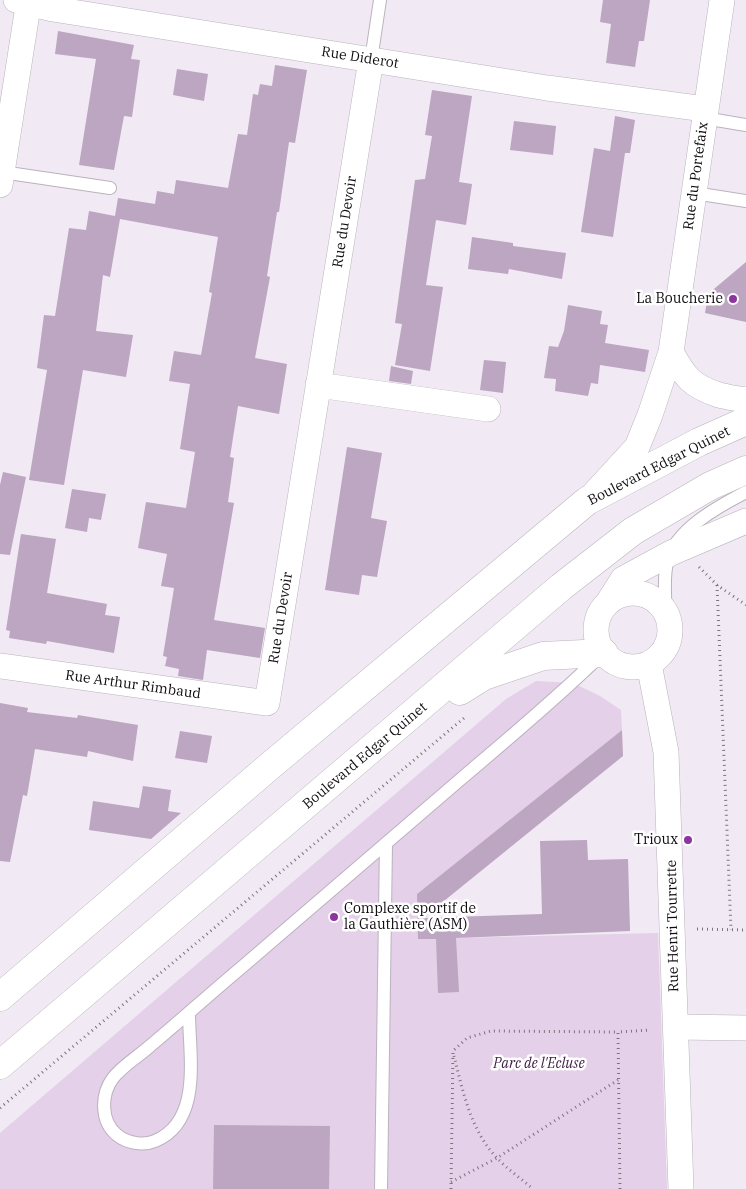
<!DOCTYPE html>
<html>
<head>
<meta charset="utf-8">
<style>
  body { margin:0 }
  canvas { display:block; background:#f1e9f3 }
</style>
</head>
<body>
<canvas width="746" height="1189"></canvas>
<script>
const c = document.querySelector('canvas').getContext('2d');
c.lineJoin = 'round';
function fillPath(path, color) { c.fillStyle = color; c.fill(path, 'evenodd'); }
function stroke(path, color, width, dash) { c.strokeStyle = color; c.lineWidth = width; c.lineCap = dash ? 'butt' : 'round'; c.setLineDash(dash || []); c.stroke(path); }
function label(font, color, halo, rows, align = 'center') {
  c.font = font + ' "IBM Plex Serif",serif'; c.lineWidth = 5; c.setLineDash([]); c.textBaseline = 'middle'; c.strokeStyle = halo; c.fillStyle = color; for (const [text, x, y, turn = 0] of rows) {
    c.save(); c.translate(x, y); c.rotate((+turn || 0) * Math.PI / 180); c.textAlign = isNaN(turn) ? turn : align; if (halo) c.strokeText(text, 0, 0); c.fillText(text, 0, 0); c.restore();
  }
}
fillPath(new Path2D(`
  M536 681 573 683 600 696 621 710 622 730 417 894 418 939 658 933 667 1189H0V1133L506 699Z`), '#e4d0e8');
fillPath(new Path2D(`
  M603 0H650L644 41H639L635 67 606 63 611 24 600 22Z
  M58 31 134 45 131 59 140 60 132 117 124 116 114 170 79 165 96 59 55 54Z
  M275 65 307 70 295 143 289 142 279 212H277L267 276 270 277 255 358 287 364 279 414 238 406 230 457 234 458 228 502 234 503 214 620 265 628 260 658 207 650 203 680 178 676 179 669 165 666 167 657 163 656 174 588 161 586 167 554 138 548 146 502 186 508 195 452 180 449 190 384 169 381 174 351 201 355 212 293 209 292 218 237 120 219 110 277 103 275 96 331 133 335 126 377 83 370 64 485 29 480 47 370 37 368 44 315 55 316 69 228 86 230 89 211 115 216 118 198 155 204 157 191 174 194 176 180 228 188 238 134 247 135 253 94 258 95 260 84 272 86Z
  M177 69 208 74 204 101 173 95Z
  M432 90 472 96 459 182 472 184 466 225 436 220 426 285 443 287 430 371 395 365 402 324 395 323 415 180 425 179 432 136 425 135Z
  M615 116 635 120 630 153H625L613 237 581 232 594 148 610 151Z
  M514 121 556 126 553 155 510 150Z
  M472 237 513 243V246L566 253 562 279 509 269 508 274 468 269Z
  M746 262V322L705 313 708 294Z
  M568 305 602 311 600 324 608 325 605 343 649 350 645 372 600 365 598 384 591 383 588 396 555 391 556 379 544 378 549 346 558 347 564 331Z
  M484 360 506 362 503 393 480 390Z
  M391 366 413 371 411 384 389 381Z
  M347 447 382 453 371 518 387 521 377 577 362 575 359 595 325 590Z
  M3 472 26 477 10 555 0 554V485Z
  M72 489 106 494 101 520 89 518 87 532 65 528Z
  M21 534 56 539 47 593 107 604 105 615 120 617 114 653 47 641 46 644 9 638 10 631 6 630Z
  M0 703 28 708 27 712 77 718 78 715 138 725 133 761 88 751 87 757 35 749 27 796 23 795 10 862 0 861Z
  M622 730 623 756 423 918 542 914 540 841 587 840 588 860 628 859 630 931 456 938 459 992 438 993 436 939H418L417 894Z
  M180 731 212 736 207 763 175 758Z
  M143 786 171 790 168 811 181 813 151 839 89 830 93 801 139 808Z
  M214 1125 330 1126 329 1189H213Z`), '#bca6c1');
const service = new Path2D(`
  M371 60 380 0
  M704 118 746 125
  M2 172 110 188
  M694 193 746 201
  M665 610C666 596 663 578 667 563 674 530 719 506 746 492
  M189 1013C189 1055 203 1121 155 1141 143 1146 127 1143 117 1135 100 1121 101 1094 113 1078 122 1066 139 1056 150 1046 181 1020 211 993 242 967 315 904 389 841 462 778 509 738 556 699 600 656
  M381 1189 386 843`);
const minor = new Path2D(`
  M16 0 53 9 547 88 705 109
  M0 185 29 0
  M671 352C685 377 691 386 719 395 729 397 736 400 746 399
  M318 385 488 409
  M592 496 637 447 650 415 671 352 722 0
  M596 630a37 37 0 1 1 74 0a37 37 0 1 1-74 0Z
  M609 601 623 579 671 553 746 521
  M649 664 666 752 681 1189
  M0 666 267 703 371 60
  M676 1027 746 1028`);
const primary = new Path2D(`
  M460 691 484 676 543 656 604 653
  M0 997 271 765 587 501 699 442 746 421
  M0 1065 561 587 633 531 710 486 746 470`);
stroke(service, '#bab3bc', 14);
stroke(minor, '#bab3bc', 26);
stroke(primary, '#bab3bc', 29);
stroke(new Path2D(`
  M699 567 717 585 746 605
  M717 585 731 930
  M697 929 746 930
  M454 1056C463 1092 471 1132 498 1159 508 1170 522 1179 533 1189
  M0 1108 464 718
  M451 1182 497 1158 618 1080
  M451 1189 453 1051 467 1038 491 1031 618 1032
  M620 1189 618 1032 650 1030`), '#7b757c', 3, [1, 4]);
stroke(service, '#fff', 12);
stroke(minor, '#fff', 25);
stroke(primary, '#fff', 28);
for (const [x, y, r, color] of [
  [733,299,5,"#8d34a0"],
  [688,840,5,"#8d34a0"],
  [334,917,5,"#8d34a0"]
]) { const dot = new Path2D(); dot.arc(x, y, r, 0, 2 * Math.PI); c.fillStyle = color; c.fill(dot); stroke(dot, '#fff', 2); }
label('14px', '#0f0c0f', '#fff', [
  ["Rue Diderot",360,58,9],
  ["Rue du Portefaix",696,176,-82],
  ["Rue du Devoir",345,222,-81],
  ["Boulevard Edgar Quinet",659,466,-27],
  ["Rue du Devoir",281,618,-81],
  ["Rue Arthur Rimbaud",133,685,8],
  ["Boulevard Edgar Quinet",365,756,-40],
  ["Rue Henri Tourrette",673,926,-91]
]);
label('14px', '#0f0c0f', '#fff', [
  ["La Boucherie",723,299],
  ["Trioux",678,840],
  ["Complexe sportif de",344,909,"left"],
  ["la Gauthière (ASM)",344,925,"left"]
], 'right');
label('italic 14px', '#3b1c41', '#fff', [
  ["Parc de l'Ecluse",539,1064]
]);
</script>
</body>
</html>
